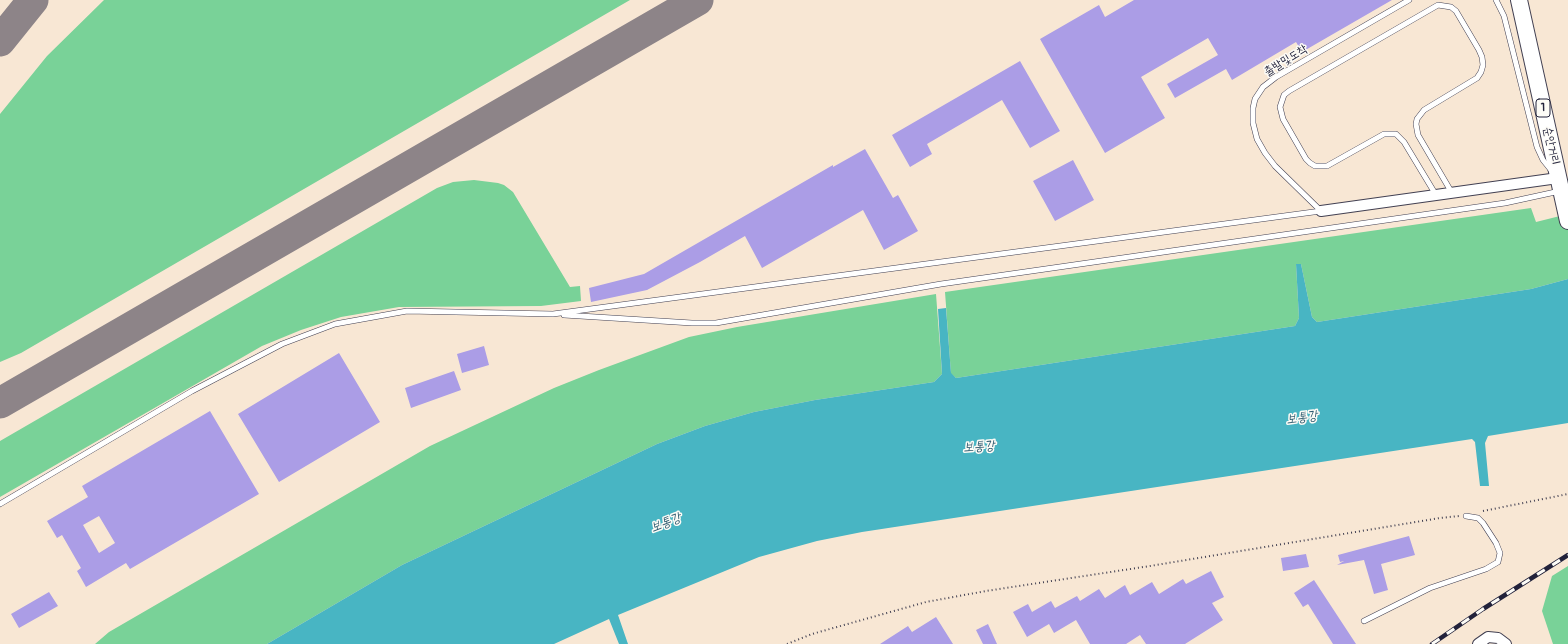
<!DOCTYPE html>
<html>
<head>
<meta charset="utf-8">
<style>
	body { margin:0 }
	canvas { display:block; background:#f8e7d4 }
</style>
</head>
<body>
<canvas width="1568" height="644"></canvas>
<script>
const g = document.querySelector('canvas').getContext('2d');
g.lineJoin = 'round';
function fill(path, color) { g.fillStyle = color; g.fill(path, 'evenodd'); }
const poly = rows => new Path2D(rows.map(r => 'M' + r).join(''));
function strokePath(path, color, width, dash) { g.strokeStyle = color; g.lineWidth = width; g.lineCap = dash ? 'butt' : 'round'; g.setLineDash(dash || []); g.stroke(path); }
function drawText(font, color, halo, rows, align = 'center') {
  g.font = font + ' Pangolin,"Poor Story",sans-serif'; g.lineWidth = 3; g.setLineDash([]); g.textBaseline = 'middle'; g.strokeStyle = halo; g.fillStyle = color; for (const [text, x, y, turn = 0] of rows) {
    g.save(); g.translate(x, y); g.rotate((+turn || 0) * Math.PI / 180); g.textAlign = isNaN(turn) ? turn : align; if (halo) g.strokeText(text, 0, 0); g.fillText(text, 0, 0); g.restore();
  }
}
const green = poly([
	[104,0,630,0,21,353,0,362,0,114,47,56],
	[474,180,498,183,504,185,513,192,570,287,580,286,581,301,541,306,399,307,341,317,301,330,262,346,0,497,0,441,437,188,453,182],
	[1531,208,1536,222,1568,214,1568,279,1531,289,1317,322,1312,317,1301,264,1296,264,1299,318,1295,326,956,378,951,374,945,292],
	[936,294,942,374,934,382,815,400,754,412,705,426,657,444,402,565,267,644,95,644,109,632,430,446,554,388,599,370,689,337,737,327],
	[1568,566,1568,644,1553,644,1542,611,1552,576]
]);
const water = poly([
	[1296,264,1301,264,1312,317,1317,322,1531,289,1568,279,1568,423,1488,436,1485,443,1489,486,1480,486,1475,442,1472,439,862,532,817,541,759,557,618,615,628,644,619,644,609,619,554,644,267,644,402,565,657,444,705,426,754,412,815,400,934,382,942,374,938,309,946,308,951,373,956,378,1295,326,1299,318]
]);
const taxiway = poly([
	[0,41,33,0],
	[0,403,698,0]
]);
const building = poly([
	[1134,0,1392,0,1302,52,1296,42,1232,80,1226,69,1175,98,1167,84,1218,55,1208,38,1141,77,1165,118,1105,153,1040,39,1099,5,1105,17],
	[1020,61,1060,131,1030,148,1002,100,927,144,932,154,910,167,892,135],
	[865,149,893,198,898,195,918,231,884,250,863,210,762,268,745,236,700,262,647,290,591,302,589,288,644,274,833,165,833,167],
	[1073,160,1094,200,1055,221,1033,181],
	[484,346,489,365,462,373,457,354],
	[339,353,380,422,279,482,238,414],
	[454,371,461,390,411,408,405,388],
	[210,411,259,494,130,569,126,563,86,587,77,571,81,568,62,535,57,538,47,521,88,497,82,486],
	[99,516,115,543,99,553,83,525],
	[1409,536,1415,555,1381,564,1388,590,1374,594,1364,560,1337,565,1344,561,1340,562,1338,555],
	[1306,554,1309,567,1283,571,1281,558],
	[1211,571,1224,597,1212,603,1223,620,1185,644,1146,644,1140,635,1126,644,1090,644,1076,620,1054,633,1049,624,1027,637,1013,612,1028,604,1032,612,1051,601,1055,608,1077,596,1080,601,1099,589,1105,598,1125,585,1130,595,1152,582,1159,594,1183,579,1186,584],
	[1314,580,1356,644,1333,644,1308,604,1303,607,1294,593],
	[49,592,58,606,19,628,11,614],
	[936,617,953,644,880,644,908,626,912,632],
	[988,624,997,644,983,644,976,630]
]);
const path = poly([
	[1483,511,1568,494],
	[787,644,812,634,926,602,986,591,1150,566,1440,518,1459,516]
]);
const service = poly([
	[1496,0,1504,16,1537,147,1543,160,1551,170],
	[1436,195,1404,142,1396,134,1384,134,1327,166,1315,166,1310,163,1306,159,1283,119,1280,107,1284,95,1289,91,1438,5,1451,7,1456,11,1479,50,1482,57,1483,65,1481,72,1477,78,1424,110,1417,119,1416,124,1418,135,1452,193],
	[1321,211,1275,166,1265,153,1257,139,1253,123,1253,108,1255,99,1263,87,1276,77,1409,0],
	[564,315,692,323,716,323,941,284,1505,203,1560,191],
	[0,504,192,391,282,344,335,324,407,311,553,314,1321,211],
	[1364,621,1430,588,1486,569,1498,562,1500,553,1496,543,1483,523,1478,518,1466,516]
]);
const minor = poly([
	[1321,211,1558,178],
	[1478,644,1488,637,1498,638,1506,644]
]);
const primary = poly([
	[1519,0,1568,221]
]);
const rail = poly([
	[1432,644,1483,609,1568,555]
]);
const shields = [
	[1543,108,14]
];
const shieldNames = [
	["1",1543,108]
];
const streetNames = [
	["출발및도착",1286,61,-32],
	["순안거리",1551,146,77]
];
const waterNames = [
	["보통강",1302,418,-7],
	["보통강",979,447,-4],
	["보통강",666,523,-21]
];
fill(green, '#79d298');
fill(water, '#48b5c3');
strokePath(taxiway, '#8d8488', 31);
fill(building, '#ab9de6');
strokePath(service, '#424052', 6);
strokePath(minor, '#424052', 12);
strokePath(primary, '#424052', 18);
strokePath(path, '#424052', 2, [1, 3]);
strokePath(service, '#fff', 5);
strokePath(minor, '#fff', 10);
strokePath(primary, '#fff', 16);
strokePath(rail, '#22223b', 4.5);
strokePath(rail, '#fdfcf7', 3, [9]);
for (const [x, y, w] of shields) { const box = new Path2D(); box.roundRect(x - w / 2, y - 9, w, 18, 3); g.fillStyle = '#fdfcf7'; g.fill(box); strokePath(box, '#22223b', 1); }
drawText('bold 11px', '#22223b', null, shieldNames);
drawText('12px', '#22223b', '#fdfcf7', streetNames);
drawText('italic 13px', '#315d71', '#fdfcf7', waterNames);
</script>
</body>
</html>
